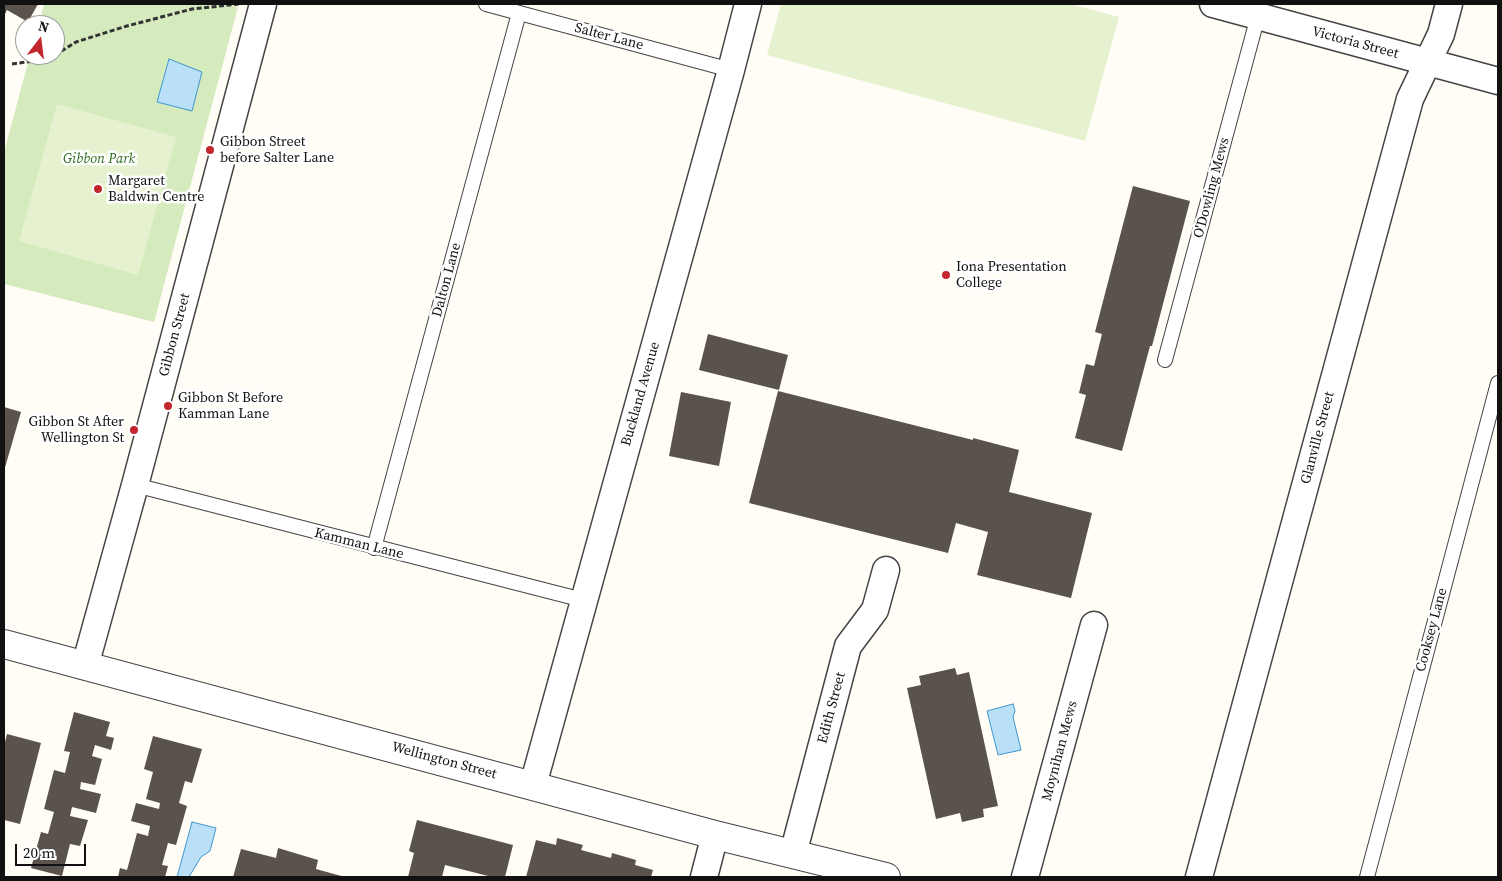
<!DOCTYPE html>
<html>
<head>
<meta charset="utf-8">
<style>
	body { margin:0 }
	#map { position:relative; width:1502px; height:881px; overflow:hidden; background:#fffdf5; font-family:"Source Serif 4",serif }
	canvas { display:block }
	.frame { position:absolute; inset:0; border:5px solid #111; pointer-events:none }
	.north { position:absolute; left:15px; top:15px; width:50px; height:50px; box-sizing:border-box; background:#fff; border:1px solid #a0a0a0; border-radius:50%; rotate:15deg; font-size:14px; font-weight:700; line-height:20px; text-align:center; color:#111 }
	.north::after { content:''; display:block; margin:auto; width:18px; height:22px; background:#c4262e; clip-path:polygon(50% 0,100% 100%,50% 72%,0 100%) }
	.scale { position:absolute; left:15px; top:844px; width:71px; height:22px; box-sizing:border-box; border:2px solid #111; border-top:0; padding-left:6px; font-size:15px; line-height:18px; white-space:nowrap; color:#111; -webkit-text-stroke:4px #fff; paint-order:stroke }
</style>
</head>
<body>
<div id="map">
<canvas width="1502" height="881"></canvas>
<div class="frame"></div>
<div class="north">N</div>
<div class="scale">20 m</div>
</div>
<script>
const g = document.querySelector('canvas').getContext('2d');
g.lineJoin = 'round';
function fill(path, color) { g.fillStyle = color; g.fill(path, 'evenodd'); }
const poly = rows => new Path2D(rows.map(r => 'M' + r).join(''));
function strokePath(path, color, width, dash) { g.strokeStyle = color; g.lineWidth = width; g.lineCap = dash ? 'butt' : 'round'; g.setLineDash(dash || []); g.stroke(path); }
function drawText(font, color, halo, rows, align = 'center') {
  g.font = font + ' "Source Serif 4",serif'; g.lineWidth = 5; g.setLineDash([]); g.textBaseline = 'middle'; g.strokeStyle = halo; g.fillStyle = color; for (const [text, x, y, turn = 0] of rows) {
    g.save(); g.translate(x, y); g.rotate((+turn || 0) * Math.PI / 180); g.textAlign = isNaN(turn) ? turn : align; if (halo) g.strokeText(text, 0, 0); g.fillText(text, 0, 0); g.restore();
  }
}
const green = poly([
	[44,4,226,4,238,7,154,322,4,284,4,152,30,55,55,55,55,25,39,25]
]);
const pitch = poly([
	[781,4,1071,4,1119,17,1085,141,767,55],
	[57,104,176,137,138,275,19,241]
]);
const water = poly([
	[169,59,202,72,192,111,157,102,169,59],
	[1013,704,1015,711,1013,717,1021,750,998,755,987,711,1013,704],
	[192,822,216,828,210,851,201,857,189,877,177,877,192,822]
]);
const building = poly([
	[4,4,38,4,28,22,7,10,5,14,4,13],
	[1133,186,1190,201,1152,346,1150,346,1122,451,1075,438,1086,395,1079,393,1086,364,1094,366,1102,334,1095,332],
	[708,334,788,355,779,390,699,370],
	[778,391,973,440,973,438,1019,450,1009,492,1092,513,1071,598,977,575,988,532,956,523,948,553,749,503],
	[681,392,731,402,719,466,669,456],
	[4,407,21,412,4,471],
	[955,668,957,675,969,672,998,806,983,809,984,817,962,822,960,813,936,819,907,688,921,685,919,676],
	[74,712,110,722,106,736,114,738,111,750,95,745,92,756,102,759,95,785,81,782,80,789,101,794,96,813,72,807,70,816,88,820,80,846,70,844,62,876,31,868,41,832,48,834,54,812,44,809,54,770,65,773,70,752,64,751],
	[7,734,41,743,20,824,4,820,4,746],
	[153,736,202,749,192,783,185,781,179,803,187,806,176,845,168,843,162,865,168,866,165,877,118,877,120,868,127,870,137,833,148,836,150,826,131,821,136,803,159,809,160,803,146,799,153,772,144,769],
	[417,820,513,845,505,877,492,877,445,865,442,877,408,877,414,853,409,851],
	[557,838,583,845,581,850,611,858,612,853,636,860,635,865,653,870,651,877,526,877,536,840,556,845],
	[278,848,318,860,316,869,345,877,233,877,241,849,276,858]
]);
const path = poly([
	[55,55,76,42,127,26,192,9,239,4],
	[12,64,48,59,55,55]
]);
const service = poly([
	[486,4,731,70],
	[1165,360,1258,16],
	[135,485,583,600],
	[374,548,519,13],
	[1367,877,1498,383]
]);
const minor = poly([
	[1213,4,1498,81],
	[85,666,135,485,263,4],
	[533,785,731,70,748,4],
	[793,854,848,646,875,610,886,570],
	[704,877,715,835],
	[1025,877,1094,625],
	[1199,877,1410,99,1441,34,1449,4]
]);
const tertiary = poly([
	[4,644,715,835,886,877]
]);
const markers = [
	[210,150,5,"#c4262e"],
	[98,189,5,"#c4262e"],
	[946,275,5,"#c4262e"],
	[168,406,5,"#c4262e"],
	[134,430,5,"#c4262e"]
];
const streetNames = [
	["Salter Lane",609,37,15],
	["Victoria Street",1355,43,15],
	["O'Dowling Mews",1212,188,-75],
	["Dalton Lane",447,280,-75],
	["Gibbon Street",175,335,-75],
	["Buckland Avenue",641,394,-74],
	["Glanville Street",1318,438,-75],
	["Kamman Lane",359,544,14],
	["Cooksey Lane",1432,630,-75],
	["Edith Street",832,708,-75],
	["Moynihan Mews",1060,751,-75],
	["Wellington Street",444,761,15]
];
const poiNames = [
	["Gibbon Street",220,142],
	["before Salter Lane",220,158],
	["Margaret",108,181],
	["Baldwin Centre",108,197],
	["Iona Presentation",956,267],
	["College",956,283],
	["Gibbon St Before",178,398],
	["Kamman Lane",178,414],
	["Gibbon St After",124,422,"right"],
	["Wellington St",124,438,"right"]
];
const parkNames = [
	["Gibbon Park",99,159]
];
fill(green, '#d5ebbd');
fill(pitch, '#e6f2cf');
fill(water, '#b9e0f7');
strokePath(water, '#3f96cf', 1);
fill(building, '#5a524d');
strokePath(service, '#444', 16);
strokePath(minor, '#444', 29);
strokePath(tertiary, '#444', 30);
strokePath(path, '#333', 3, [5, 2.5]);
strokePath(service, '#fff', 14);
strokePath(minor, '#fff', 26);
strokePath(tertiary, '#fff', 28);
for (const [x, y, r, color] of markers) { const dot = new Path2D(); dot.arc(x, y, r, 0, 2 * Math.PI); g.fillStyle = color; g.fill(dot); strokePath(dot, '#fff', 2); }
drawText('14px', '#111', '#fff', streetNames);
drawText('14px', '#111', '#fff', poiNames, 'left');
drawText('italic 14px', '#2f6b1f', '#fff', parkNames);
</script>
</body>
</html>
